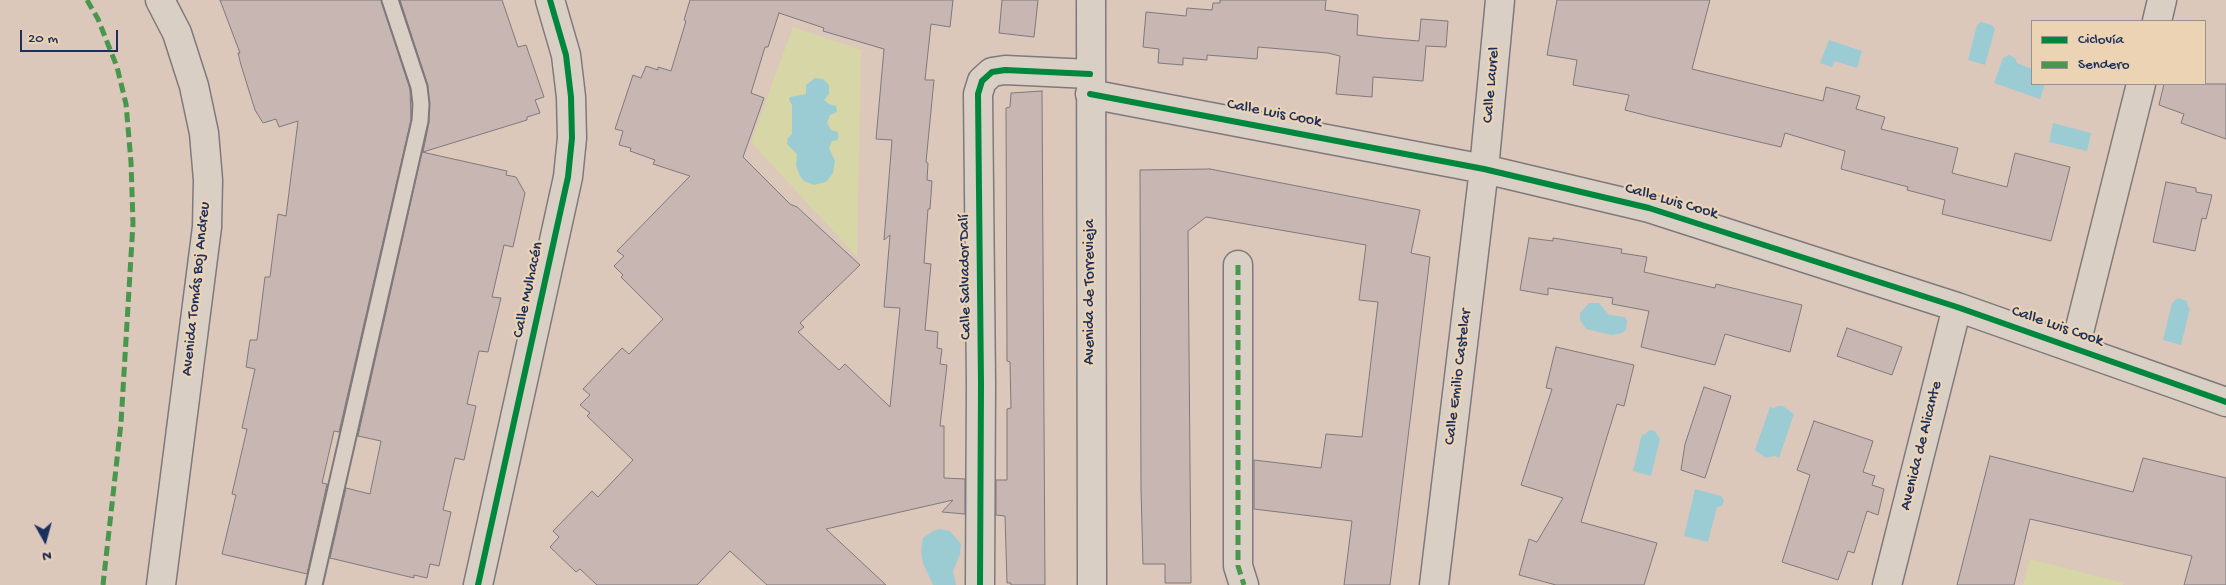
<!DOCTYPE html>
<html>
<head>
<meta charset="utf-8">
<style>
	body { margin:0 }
	#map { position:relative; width:2226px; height:585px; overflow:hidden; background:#dbc8bb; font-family:"Gochi Hand",sans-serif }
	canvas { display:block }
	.legend { position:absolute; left:2031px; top:20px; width:175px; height:65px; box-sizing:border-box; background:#ebd3b3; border:1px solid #989191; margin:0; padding:6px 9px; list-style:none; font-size:15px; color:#1b2f5e }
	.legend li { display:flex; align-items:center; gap:10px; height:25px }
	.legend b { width:25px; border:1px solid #989191 }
	.north { position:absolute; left:20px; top:515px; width:50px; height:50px; -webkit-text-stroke:4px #ebd3b3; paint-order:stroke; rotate:173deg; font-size:14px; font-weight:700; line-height:20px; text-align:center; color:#1b2f5e }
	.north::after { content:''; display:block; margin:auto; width:18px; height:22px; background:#1b2f5e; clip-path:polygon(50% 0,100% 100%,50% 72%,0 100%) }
	.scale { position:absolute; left:20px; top:30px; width:98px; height:22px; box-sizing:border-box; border:2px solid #1b2f5e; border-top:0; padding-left:6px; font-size:15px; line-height:18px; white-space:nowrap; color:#1b2f5e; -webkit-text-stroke:4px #ebd3b3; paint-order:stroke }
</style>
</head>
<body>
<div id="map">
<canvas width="2226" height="585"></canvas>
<ul class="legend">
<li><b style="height:6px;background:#00873e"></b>Ciclovía</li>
<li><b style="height:6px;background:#49964d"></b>Sendero</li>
</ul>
<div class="north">N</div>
<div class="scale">20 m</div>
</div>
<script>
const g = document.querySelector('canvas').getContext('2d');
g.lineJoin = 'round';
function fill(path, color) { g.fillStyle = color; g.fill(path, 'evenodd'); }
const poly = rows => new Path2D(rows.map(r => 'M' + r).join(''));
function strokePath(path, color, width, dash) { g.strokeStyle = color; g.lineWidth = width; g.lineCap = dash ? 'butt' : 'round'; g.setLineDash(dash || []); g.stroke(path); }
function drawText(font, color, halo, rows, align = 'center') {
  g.font = font + ' "Gochi Hand",sans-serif'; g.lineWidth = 4.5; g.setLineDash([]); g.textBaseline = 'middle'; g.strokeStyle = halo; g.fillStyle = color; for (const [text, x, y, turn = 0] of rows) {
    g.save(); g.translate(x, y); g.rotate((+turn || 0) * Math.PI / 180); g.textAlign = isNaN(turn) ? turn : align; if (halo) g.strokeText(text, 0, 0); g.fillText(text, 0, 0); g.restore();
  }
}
const green = poly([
	[793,27,861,50,857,257,751,142],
	[2030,559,2123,583,2123,585,2023,585]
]);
const water = poly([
	[1981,22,1992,25,1995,29,1985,65,1968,60,1977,25],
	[1829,40,1862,51,1857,68,1835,61,1832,67,1820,63],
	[2009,55,2015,58,2017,63,2032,69,2032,84,2045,84,2040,99,1994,83,2003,58],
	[815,78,823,79,829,85,829,94,824,100,829,104,836,106,837,112,830,115,827,123,831,130,838,132,838,140,832,141,829,148,835,161,833,173,826,182,814,185,804,181,800,176,796,166,797,154,787,144,788,138,792,134,792,105,789,100,790,97,806,94,806,85],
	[2053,123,2091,133,2087,151,2049,142],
	[2178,298,2187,301,2188,307,2190,308,2181,345,2163,340,2172,303],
	[1589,303,1599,303,1609,315,1625,317,1627,321,1626,330,1622,333,1612,335,1586,329,1580,320,1580,313],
	[1778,406,1783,406,1794,414,1779,458,1775,456,1766,458,1755,450,1770,407,1774,408],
	[1652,430,1655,431,1660,439,1651,476,1633,471,1642,434,1645,435,1648,431],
	[1695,489,1721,496,1724,501,1722,506,1717,507,1708,542,1684,536],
	[940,529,950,531,961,544,960,554,953,571,956,585,933,585,923,563,921,550,923,538,933,531]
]);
const building = poly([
	[220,0,381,0,410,89,411,120,339,432,334,431,322,483,327,484,307,574,222,554,236,495,232,494,247,429,242,428,255,369,246,367,250,340,257,340,265,277,270,277,278,214,286,216,298,121,279,127,276,119,263,123,255,110,241,65,238,53,240,53,220,0],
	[400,0,502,0,518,47,526,45,544,97,535,100,540,113,527,117,527,120,423,152,429,122,428,86,400,0],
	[690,0,953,0,950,27,931,24,925,80,934,80,926,162,928,163,927,180,932,181,930,209,928,209,924,263,931,264,925,330,938,332,937,348,942,349,940,364,947,365,940,426,944,426,944,478,965,479,965,514,942,512,953,500,826,529,886,585,767,585,730,551,697,585,597,585,580,569,576,572,550,547,559,537,553,531,592,491,598,497,633,460,587,416,590,413,580,405,590,395,583,389,622,348,629,354,663,319,621,277,623,275,614,266,624,256,617,251,690,176,653,164,655,160,630,151,631,148,619,145,623,131,615,129,633,75,641,78,646,66,658,70,658,67,671,71,686,21,684,20,690,0],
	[779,13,824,28,823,31,884,49,876,139,892,140,884,240,890,235,884,307,900,308,890,407,845,364,839,370,798,332,804,327,800,323,860,265,797,207,790,204,743,157,764,98,751,93,765,47,768,47,779,13],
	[1002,0,1038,0,1034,37,999,33,1002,0],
	[1220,0,1326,0,1325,10,1358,15,1357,35,1383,38,1419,41,1421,19,1448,21,1446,47,1426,46,1423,81,1373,77,1372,97,1336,94,1340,56,1328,53,1258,47,1257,59,1207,55,1207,60,1183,58,1183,65,1158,63,1159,49,1143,47,1146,12,1186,16,1187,8,1212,10,1213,3,1220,3,1220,0],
	[1557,0,1710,0,1692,69,1823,101,1826,87,1860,96,1856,109,1885,117,1881,129,1958,148,1952,173,2007,187,2015,153,2070,167,2051,241,1942,214,1945,200,1907,190,1908,187,1841,169,1845,151,1785,133,1781,147,1652,117,1625,110,1629,95,1573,85,1577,60,1547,55,1557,0],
	[2164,84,2226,84,2226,139,2181,123,2184,114,2159,105,2164,84],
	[1042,91,1045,585,1011,585,1011,583,1007,583,1005,516,996,515,996,480,1007,480,1007,409,1011,408,1010,362,1007,361,1006,108,1010,107,1011,93,1042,91],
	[422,152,507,171,506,175,516,177,525,193,513,247,504,245,492,297,501,298,488,352,479,351,467,404,476,406,464,460,455,458,443,510,451,512,439,566,430,564,427,578,414,575,414,578,330,558,346,488,370,494,381,441,358,436,422,152],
	[1210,169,1420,210,1411,253,1430,257,1390,585,1344,585,1352,521,1254,509,1254,460,1321,468,1326,434,1362,437,1378,302,1359,300,1366,245,1206,217,1188,231,1191,583,1165,583,1165,564,1143,564,1141,489,1140,170,1210,169],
	[2166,182,2196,188,2196,192,2212,195,2206,219,2202,218,2195,251,2153,242,2166,182],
	[1529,238,1553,241,1553,238,1622,249,1621,253,1647,257,1644,272,1715,288,1716,284,1802,305,1790,352,1725,334,1715,365,1641,347,1649,311,1612,304,1613,298,1548,288,1548,295,1520,290,1529,238],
	[1847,328,1902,347,1892,375,1837,356,1847,328],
	[1556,347,1634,365,1624,406,1617,404,1581,522,1657,543,1644,585,1556,585,1519,575,1529,539,1537,542,1563,498,1521,485,1552,389,1546,388,1556,347],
	[1704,387,1731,396,1705,478,1681,470,1685,444,1704,387],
	[1814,421,1873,441,1863,472,1875,476,1872,485,1884,489,1878,515,1867,511,1854,553,1848,551,1838,580,1782,562,1810,475,1797,470,1814,421],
	[1990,456,2133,492,2143,458,2226,478,2226,585,2184,585,2192,556,2030,519,2014,585,1957,585,1990,456]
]);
const service = poly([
	[314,585,420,121,421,104,419,87,390,0]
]);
const minor = poly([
	[160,0,177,33,194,86,204,133,208,180,207,227,161,585],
	[1091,0,1092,585],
	[2157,21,2162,0],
	[1090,94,1484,169,1649,208,1957,307,2226,402],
	[1238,265,1238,566,1244,585],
	[2075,348,2141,84],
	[478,585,568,177,572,138,571,97,566,55,550,0],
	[980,585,981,384,978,94,982,81,992,72,1005,70,1090,74],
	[1434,585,1484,169,1500,0],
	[1887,585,1957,307]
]);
const quiet = poly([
	[87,0,98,19,117,67,126,104,131,162,133,223,121,423,103,585],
	[1238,265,1238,566,1244,585]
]);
const cycleway = poly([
	[1090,94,1484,169,1649,208,1957,307,2226,402],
	[478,585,568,177,572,138,571,97,566,55,550,0],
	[980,585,981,384,978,94,982,81,992,72,1005,70,1090,74]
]);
const streetNames = [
	["Calle Laurel",1492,85,-85],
	["Calle Luis Cook",1274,114,11],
	["Calle Luis Cook",1671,202,16],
	["Calle Salvador Dalí",966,277,-91],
	["Avenida Tomás Boj Andreu",197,289,-84],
	["Calle Mulhacén",529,290,-78],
	["Avenida de Torrevieja",1091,292,-90],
	["Calle Luis Cook",2057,327,19],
	["Calle Emilio Castelar",1459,377,-83],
	["Avenida de Alicante",1922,446,-76]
];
fill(green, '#d7d6a6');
fill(water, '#9bccd4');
fill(building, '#c8b6b3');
strokePath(building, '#7e797c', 1);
strokePath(service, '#7e797c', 19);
strokePath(minor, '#7e797c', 31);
strokePath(service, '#d9cfc4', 15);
strokePath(minor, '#d9cfc4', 28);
strokePath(quiet, '#49964d', 5, [10, 5]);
strokePath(cycleway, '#00873e', 6);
drawText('16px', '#1b2f5e', '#ebd3b3', streetNames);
</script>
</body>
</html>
